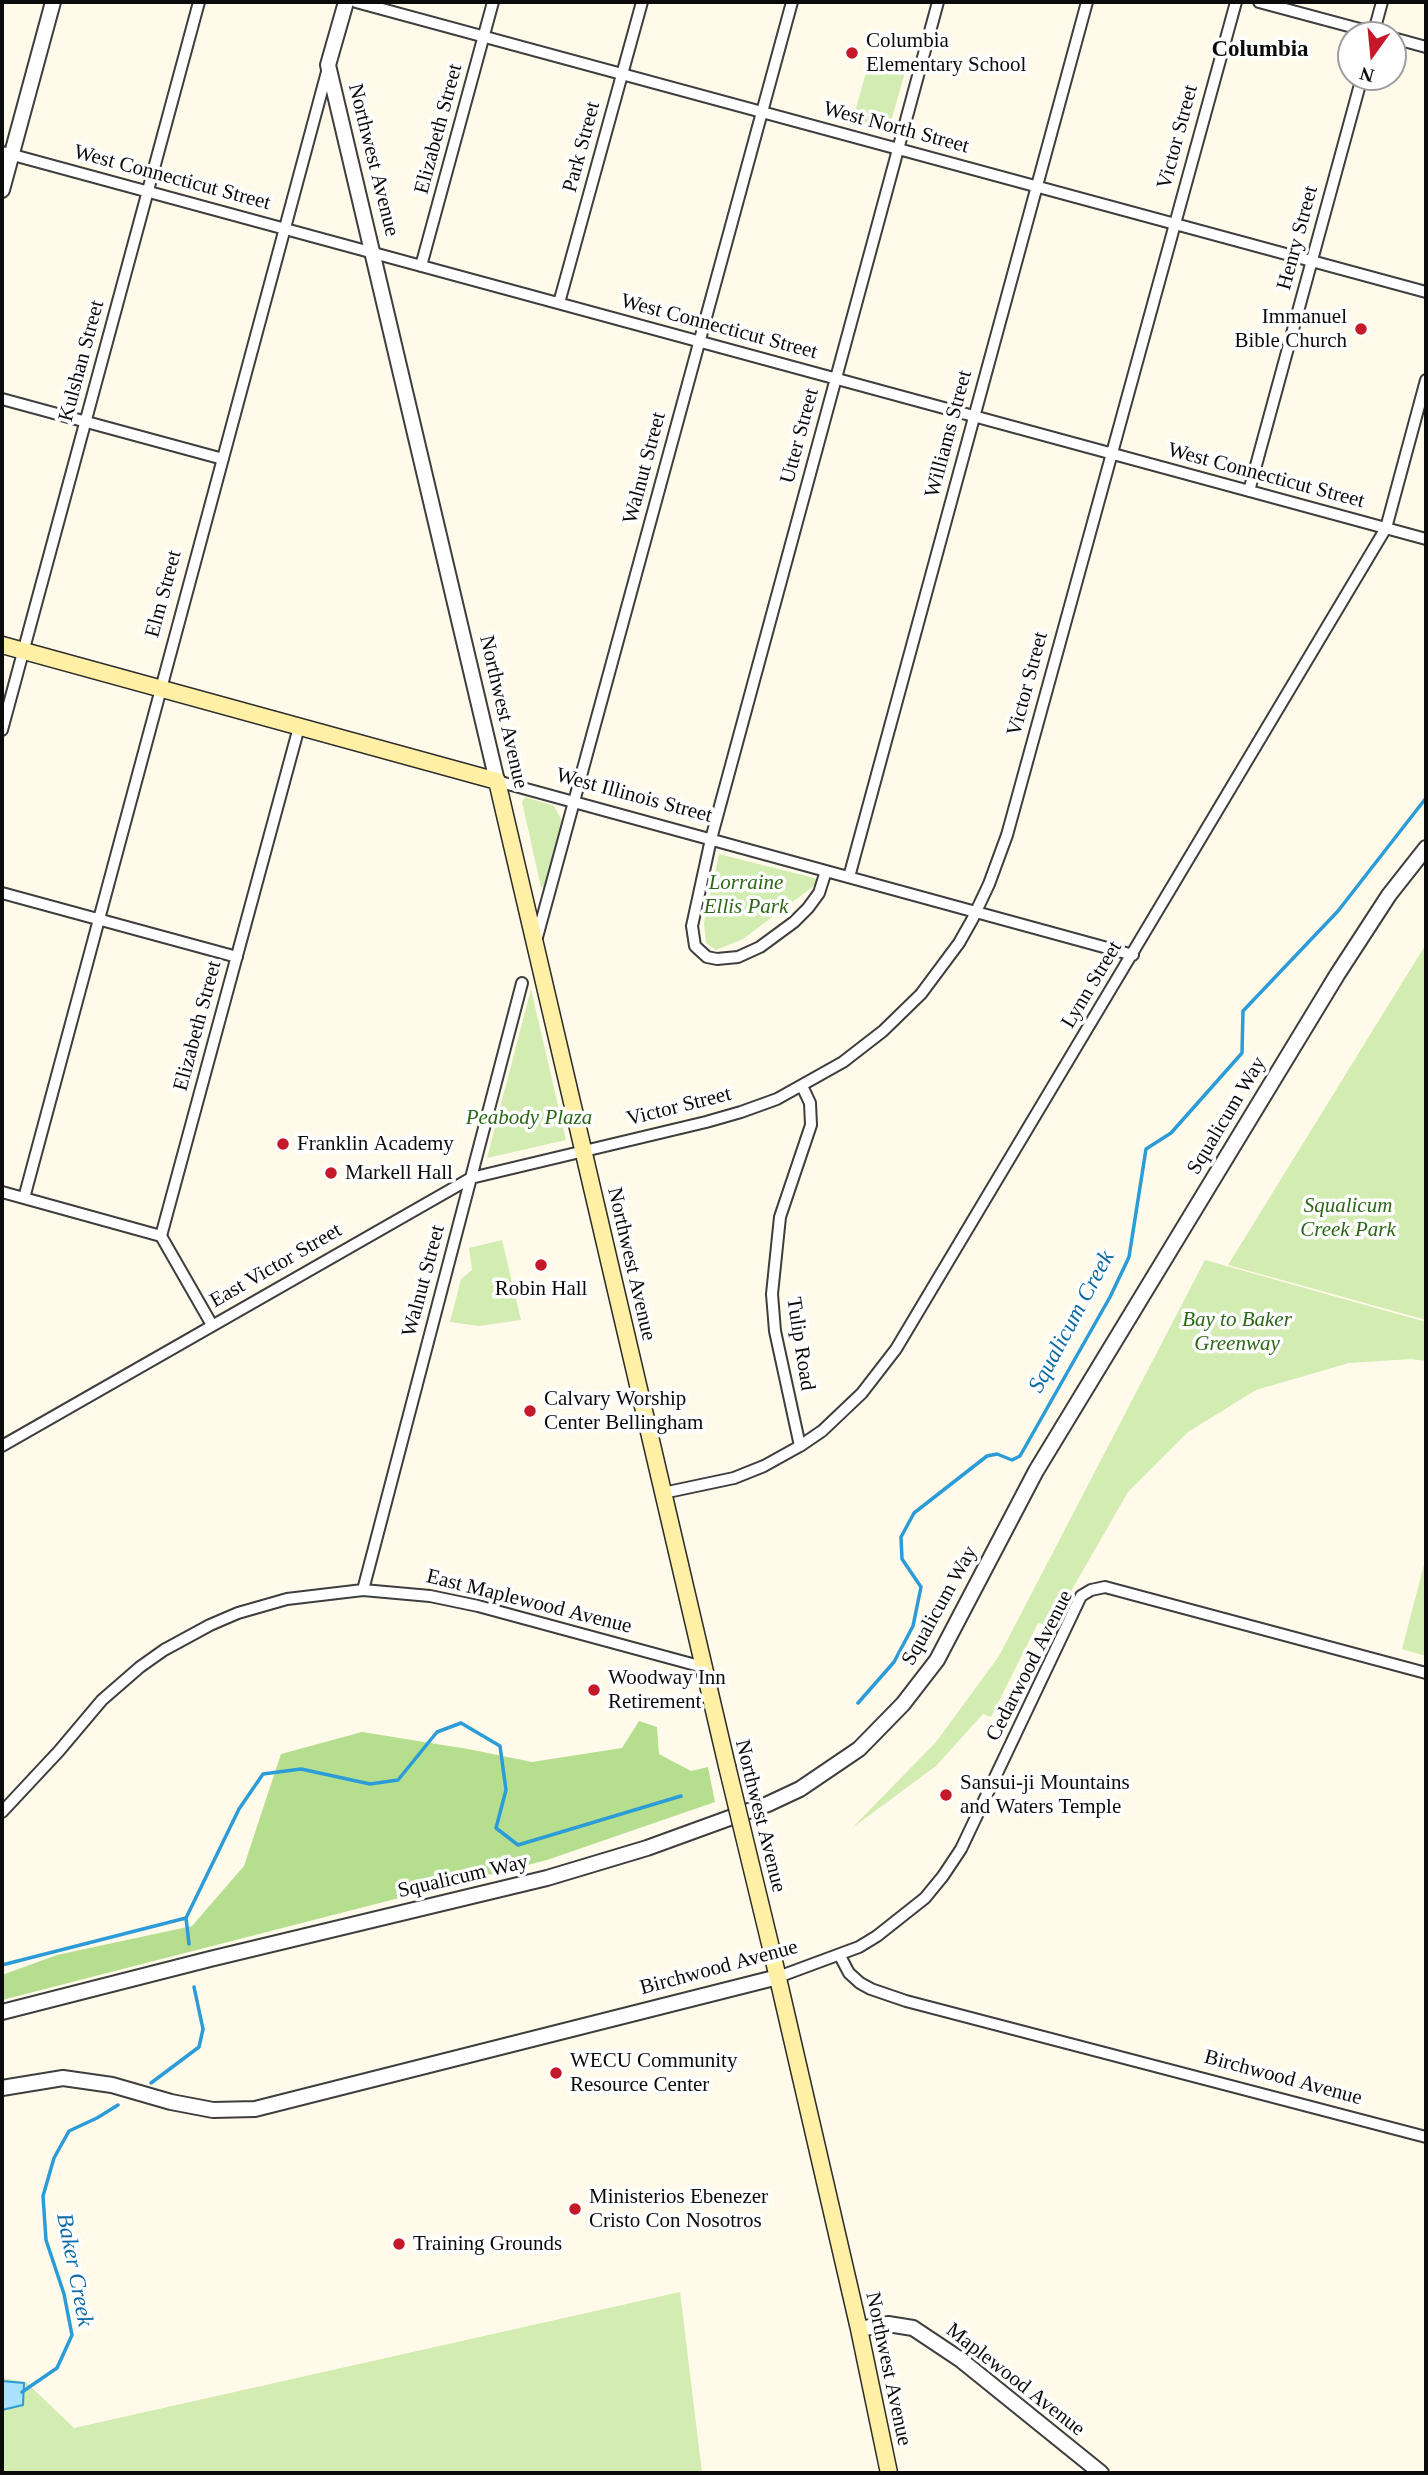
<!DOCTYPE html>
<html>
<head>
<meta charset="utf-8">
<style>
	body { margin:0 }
	#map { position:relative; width:1428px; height:2475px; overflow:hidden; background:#fffaea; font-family:"Times New Roman",serif }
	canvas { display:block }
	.frame { position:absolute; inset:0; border:4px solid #0b0b0b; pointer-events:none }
	.north { position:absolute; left:1337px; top:21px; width:70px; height:70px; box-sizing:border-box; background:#fff; border:2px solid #9d9d9d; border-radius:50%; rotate:195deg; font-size:19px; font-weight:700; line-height:28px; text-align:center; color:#0b0b0b }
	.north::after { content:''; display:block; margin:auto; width:24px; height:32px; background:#c5192a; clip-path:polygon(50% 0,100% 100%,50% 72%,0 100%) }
</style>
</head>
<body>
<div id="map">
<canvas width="1428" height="2475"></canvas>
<div class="frame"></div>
<div class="north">N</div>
</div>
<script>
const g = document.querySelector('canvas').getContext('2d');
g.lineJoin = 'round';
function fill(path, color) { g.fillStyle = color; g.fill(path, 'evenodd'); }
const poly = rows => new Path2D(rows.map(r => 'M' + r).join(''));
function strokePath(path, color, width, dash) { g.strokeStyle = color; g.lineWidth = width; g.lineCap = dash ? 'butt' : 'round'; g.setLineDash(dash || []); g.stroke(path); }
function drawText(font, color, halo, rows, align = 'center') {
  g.font = font + ' "Times New Roman",serif'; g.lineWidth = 7; g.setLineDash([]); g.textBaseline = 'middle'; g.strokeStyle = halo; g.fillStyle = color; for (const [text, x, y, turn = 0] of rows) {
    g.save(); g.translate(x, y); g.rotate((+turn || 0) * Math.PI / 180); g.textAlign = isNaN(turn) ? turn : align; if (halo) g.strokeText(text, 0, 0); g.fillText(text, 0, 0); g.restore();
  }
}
const green = poly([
	[869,62,905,72,888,132,852,122],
	[525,797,554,806,561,819,562,823,544,887,541,887,522,802],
	[719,854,822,880,743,939,716,950,706,943,704,923],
	[1426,944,1426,1320,1228,1265],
	[531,989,566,1140,487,1158],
	[502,1240,521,1320,479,1326,450,1322,461,1279,472,1270,469,1248],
	[1205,1260,1426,1322,1426,1361,1411,1359,1349,1363,1256,1390,1188,1432,1128,1492,1051,1626,1038,1623,991,1717,983,1714,936,1766,852,1828,936,1742,999,1656],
	[1426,1557,1426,1656,1402,1649],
	[680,2292,702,2473,2,2473,2,2378,26,2382,74,2428]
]);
const forest = poly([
	[639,1721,657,1727,659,1754,691,1771,708,1767,715,1802,547,1860,2,2000,2,1975,57,1955,192,1926,244,1866,281,1754,362,1732,468,1749,532,1762,622,1748]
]);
const water = poly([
	[2,2381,24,2383,23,2405,2,2410,2,2381]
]);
const stream = poly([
	[858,1703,894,1662,913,1626,921,1587,902,1559,901,1537,914,1513,987,1456,997,1454,1012,1460,1020,1456,1110,1297,1129,1257,1146,1149,1171,1133,1242,1053,1243,1011,1338,911,1426,798],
	[186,1918,189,1944],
	[2,1965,186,1918,239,1809,263,1774,301,1769,370,1784,398,1780,437,1732,461,1723,500,1746,506,1790,496,1828,518,1845,681,1796],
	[151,2083,199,2047,203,2029,194,1987],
	[22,2392,57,2368,72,2335,64,2294,46,2240,43,2196,54,2158,69,2131,97,2118,118,2105]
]);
const minor = poly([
	[356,2,1426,292],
	[1259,2,1382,35],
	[1373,35,1382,2],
	[1393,38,1426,47],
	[2,152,1426,539],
	[421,266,493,2],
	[559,303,642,2],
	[2,399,223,459],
	[1249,491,1362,77],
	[2,730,199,2],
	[497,781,1133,955],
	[826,871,819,893,808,908,794,922,760,947,738,957,717,959,707,957,695,946,692,926,711,839,938,2],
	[849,877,1087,2],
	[2,893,237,957],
	[536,941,792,2],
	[2,1192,161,1236],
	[24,1198,328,68],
	[212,1325,161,1236,299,727],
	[2,1446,471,1178,706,1122,741,1112,777,1099,843,1062,883,1031,921,994,959,943,972,920,989,884,1007,835,1236,2],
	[800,1446,775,1331,772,1294,780,1217,811,1125,810,1103,802,1086],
	[663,1493,734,1478,764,1466,800,1446,822,1431,862,1393,896,1349,1386,528,1426,380],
	[363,1590,522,983],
	[2,1812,59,1751,102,1700,140,1667,164,1650,210,1625,238,1613,287,1599,363,1590,430,1596,478,1606,703,1667],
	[840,1956,849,1973,860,1983,871,1989,906,2001,1426,2137],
	[778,1977,859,1947,877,1936,925,1898,943,1876,961,1849,1081,1596,1091,1590,1105,1587,1426,1673]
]);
const tertiary = poly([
	[346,2,328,65,497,781],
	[2,190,53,2],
	[2,2012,210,1959,547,1878,647,1848,768,1804,800,1789,859,1749,903,1704,937,1660,1036,1471,1337,975,1389,895,1426,848],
	[2,2088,63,2078,112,2085,171,2102,213,2110,255,2109,778,1977],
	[859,2329,888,2324,913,2328,961,2360,1101,2473]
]);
const secondary = poly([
	[2,645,497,781,727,1766],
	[771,1948,859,2329,889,2473]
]);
const secondaryBridge = poly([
	[727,1766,771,1948]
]);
const markers = [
	[852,53,7,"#c5192a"],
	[1361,329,7,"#c5192a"],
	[283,1144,7,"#c5192a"],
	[331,1173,7,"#c5192a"],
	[541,1265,7,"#c5192a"],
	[530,1411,7,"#c5192a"],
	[594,1690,7,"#c5192a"],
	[946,1795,7,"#c5192a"],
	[556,2073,7,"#c5192a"],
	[575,2209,7,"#c5192a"],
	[399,2244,7,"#c5192a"]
];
const poiNames = [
	["Columbia",866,41],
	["Elementary School",866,65],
	["Immanuel",1347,317,"right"],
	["Bible Church",1347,341,"right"],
	["Franklin Academy",297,1144],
	["Markell Hall",345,1173],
	["Robin Hall",541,1289,"center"],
	["Calvary Worship",544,1399],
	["Center Bellingham",544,1423],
	["Woodway Inn",608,1678],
	["Retirement",608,1702],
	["Sansui-ji Mountains",960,1783],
	["and Waters Temple",960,1807],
	["WECU Community",570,2061],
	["Resource Center",570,2085],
	["Ministerios Ebenezer",589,2197],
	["Cristo Con Nosotros",589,2221],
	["Training Grounds",413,2244]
];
const streetNames = [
	["West North Street",896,128,15],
	["Elizabeth Street",439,129,-75],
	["Victor Street",1178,137,-75],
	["Park Street",582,147,-75],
	["Northwest Avenue",373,160,76],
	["West Connecticut Street",172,178,15],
	["Henry Street",1298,238,-75],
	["West Connecticut Street",719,327,15],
	["Kulshan Street",82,361,-75],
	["Williams Street",949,434,-75],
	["Utter Street",800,436,-75],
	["Walnut Street",645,468,-75],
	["West Connecticut Street",1266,476,15],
	["Elm Street",164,594,-75],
	["Victor Street",1028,684,-75],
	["Northwest Avenue",503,712,77],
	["West Illinois Street",634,796,15],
	["Lynn Street",1092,985,-59],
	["Elizabeth Street",198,1026,-75],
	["Victor Street",679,1107,-14],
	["Squalicum Way",1227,1116,-59],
	["Northwest Avenue",631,1264,77],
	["East Victor Street",276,1266,-30],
	["Walnut Street",424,1281,-75],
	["Tulip Road",800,1344,81],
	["East Maplewood Avenue",529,1602,14],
	["Squalicum Way",940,1606,-61],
	["Cedarwood Avenue",1030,1666,-63],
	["Northwest Avenue",760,1816,76],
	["Squalicum Way",463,1877,-13],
	["Birchwood Avenue",719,1968,-15],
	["Birchwood Avenue",1283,2078,15],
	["Northwest Avenue",888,2369,78],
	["Maplewood Avenue",1015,2380,38]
];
const parkNames = [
	["Lorraine",746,883],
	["Ellis Park",746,907],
	["Peabody Plaza",529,1118],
	["Squalicum",1348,1206],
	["Creek Park",1348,1230],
	["Bay to Baker",1237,1320],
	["Greenway",1237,1344]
];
const neighbourhoodNames = [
	["Columbia",1260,50]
];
const waterNames = [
	["Squalicum Creek",1072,1322,-62],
	["Baker Creek",74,2270,79]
];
fill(green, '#d3ecb1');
fill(forest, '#b6de8f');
fill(water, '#aae1fb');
strokePath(water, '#2b9cd8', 2);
strokePath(stream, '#2b9cd8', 3.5);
strokePath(minor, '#3e3e3e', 14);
strokePath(tertiary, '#3e3e3e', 18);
strokePath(secondary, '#2d2d2d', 19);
strokePath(minor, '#fff', 10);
strokePath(tertiary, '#fff', 14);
strokePath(secondary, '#fff0a5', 16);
strokePath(secondaryBridge, '#2d2d2d', 19, []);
strokePath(secondaryBridge, '#fff0a5', 16);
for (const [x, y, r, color] of markers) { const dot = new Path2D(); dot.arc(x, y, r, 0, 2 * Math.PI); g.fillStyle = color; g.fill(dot); strokePath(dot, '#fff', 2.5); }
drawText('21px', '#0b0b0b', '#fff', poiNames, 'left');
drawText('21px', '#0b0b0b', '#fff', streetNames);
drawText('italic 21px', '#2c6717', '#fff', parkNames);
drawText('bold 23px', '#0b0b0b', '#fff', neighbourhoodNames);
drawText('italic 23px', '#0c6ba6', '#fff', waterNames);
</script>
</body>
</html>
